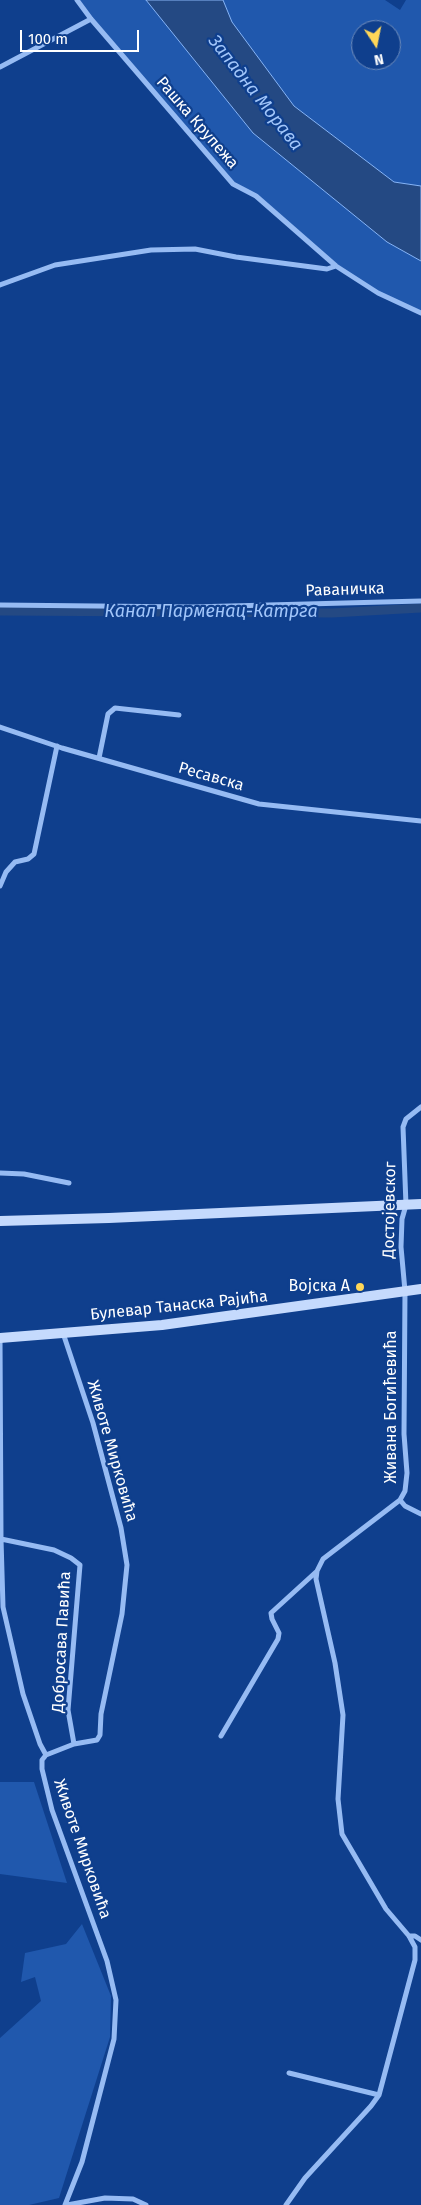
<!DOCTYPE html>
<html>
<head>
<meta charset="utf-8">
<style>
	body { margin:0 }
	#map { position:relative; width:421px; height:2205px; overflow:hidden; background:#0f3f8d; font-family:"Fira Sans",sans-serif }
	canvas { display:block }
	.north { position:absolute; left:351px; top:20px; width:50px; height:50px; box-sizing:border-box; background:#0f3f8d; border:1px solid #6f8cbb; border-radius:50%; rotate:169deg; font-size:14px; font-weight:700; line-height:20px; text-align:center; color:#fff }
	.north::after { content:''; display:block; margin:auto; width:18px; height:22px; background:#ffd758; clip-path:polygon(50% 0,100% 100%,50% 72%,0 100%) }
	.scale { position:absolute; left:20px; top:30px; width:119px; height:22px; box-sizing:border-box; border:2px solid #fff; border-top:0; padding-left:6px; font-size:15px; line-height:18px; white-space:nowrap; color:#fff; -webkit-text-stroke:4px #0f3f8d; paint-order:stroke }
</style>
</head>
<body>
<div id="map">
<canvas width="421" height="2205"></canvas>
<div class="north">N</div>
<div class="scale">100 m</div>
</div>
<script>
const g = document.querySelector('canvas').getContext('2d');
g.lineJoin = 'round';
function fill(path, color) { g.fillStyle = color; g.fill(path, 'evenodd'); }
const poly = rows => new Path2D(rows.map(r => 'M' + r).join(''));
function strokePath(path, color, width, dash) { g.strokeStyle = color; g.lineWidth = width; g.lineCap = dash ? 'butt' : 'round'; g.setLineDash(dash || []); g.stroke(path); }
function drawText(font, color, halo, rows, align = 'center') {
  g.font = font + ' "Fira Sans",sans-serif'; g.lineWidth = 4.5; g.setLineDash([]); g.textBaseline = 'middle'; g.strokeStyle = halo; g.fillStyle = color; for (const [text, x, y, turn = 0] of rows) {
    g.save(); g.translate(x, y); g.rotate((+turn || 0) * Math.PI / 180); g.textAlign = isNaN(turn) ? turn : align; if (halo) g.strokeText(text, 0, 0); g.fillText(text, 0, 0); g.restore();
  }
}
const green = poly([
	[77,0,146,0,253,133,387,242,421,261,421,313,378,293,336,266,256,196,233,184],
	[223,0,385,0,400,10,406,0,421,0,421,186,394,182,294,106,232,22],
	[361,30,391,30,391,60,361,60],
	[0,1782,34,1782,67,1883,0,1874],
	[82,1924,111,1996,110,2037,59,2198,29,2205,0,2205,0,2038,41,2001,35,1977,21,1982,25,1953,66,1944]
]);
const water = poly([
	[146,0,223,0,232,22,294,106,394,182,421,186,421,261,387,242,253,133,146,0]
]);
const canal = poly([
	[0,611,332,613,421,608]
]);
const street = poly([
	[77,0,91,19,233,184,256,196,336,266,378,293,421,313],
	[0,67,91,19],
	[0,285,55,265,151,250,195,249,236,257,327,269,336,266],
	[0,605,192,607,421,601],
	[0,727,62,748,259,804,421,821],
	[99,758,108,714,115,708,179,715],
	[0,886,6,872,15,862,28,859,34,854,57,746],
	[0,1173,24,1174,69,1183],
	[63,1333,93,1423,121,1528,127,1565,122,1614,101,1714,100,1735,97,1740,74,1744,46,1755,42,1760,42,1769,52,1810,107,1961,116,2000,114,2039,82,2162,65,2205],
	[0,1338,1,1539,3,1607,23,1694,40,1744,46,1755],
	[400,1500,405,1506,421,1514],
	[1,1539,54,1550,71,1558,80,1565,68,1710,74,1744],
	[221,1736,278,1639,279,1633,272,1619,271,1613,316,1572],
	[409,1936,415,1936,421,1940],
	[289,2073,379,2095],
	[67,2205,105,2198,133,2199,146,2205],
	[286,2205,305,2178,371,2106,379,2095,415,1960,415,1947,409,1936,386,1909,342,1834,338,1799,343,1715,335,1663,316,1579,317,1571,323,1559,400,1500,405,1491,407,1473,404,1434,405,1291,401,1247,402,1219,406,1205,403,1127,406,1119,421,1107]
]);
const secondary = poly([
	[0,1221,109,1218,421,1204],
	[0,1338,162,1325,421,1289]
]);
const markers = [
	[360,1287,5,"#ffd758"]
];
const streetNames = [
	["Рашка Крупежа",197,123,49],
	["Раваничка",345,590,-2],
	["Ресавска",211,777,16],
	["Достојевског",390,1210,-89],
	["Булевар Танаска Рајића",179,1306,-6],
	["Живана Богићевића",392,1407,-90],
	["Животе Мирковића",112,1451,74],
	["Добросава Павића",62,1642,-87],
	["Животе Мирковића",82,1849,71]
];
const poiNames = [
	["Војска А",350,1287]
];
const waterNames = [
	["Западна Морава",255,93,52],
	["Канал Парменац-Катрга",211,612]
];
fill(green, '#2058ad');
fill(water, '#244983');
strokePath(water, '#87b5f7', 1);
strokePath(canal, '#244983', 9);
strokePath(street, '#96bbf3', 5);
strokePath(secondary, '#c5dafd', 10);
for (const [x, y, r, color] of markers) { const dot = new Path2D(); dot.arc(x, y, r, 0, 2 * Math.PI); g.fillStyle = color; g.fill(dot); strokePath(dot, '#0f3f8d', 2); }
drawText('16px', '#fff', '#0f3f8d', streetNames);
drawText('16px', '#fff', '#0f3f8d', poiNames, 'right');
drawText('italic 18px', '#a2c6fa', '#0f3f8d', waterNames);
</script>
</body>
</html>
